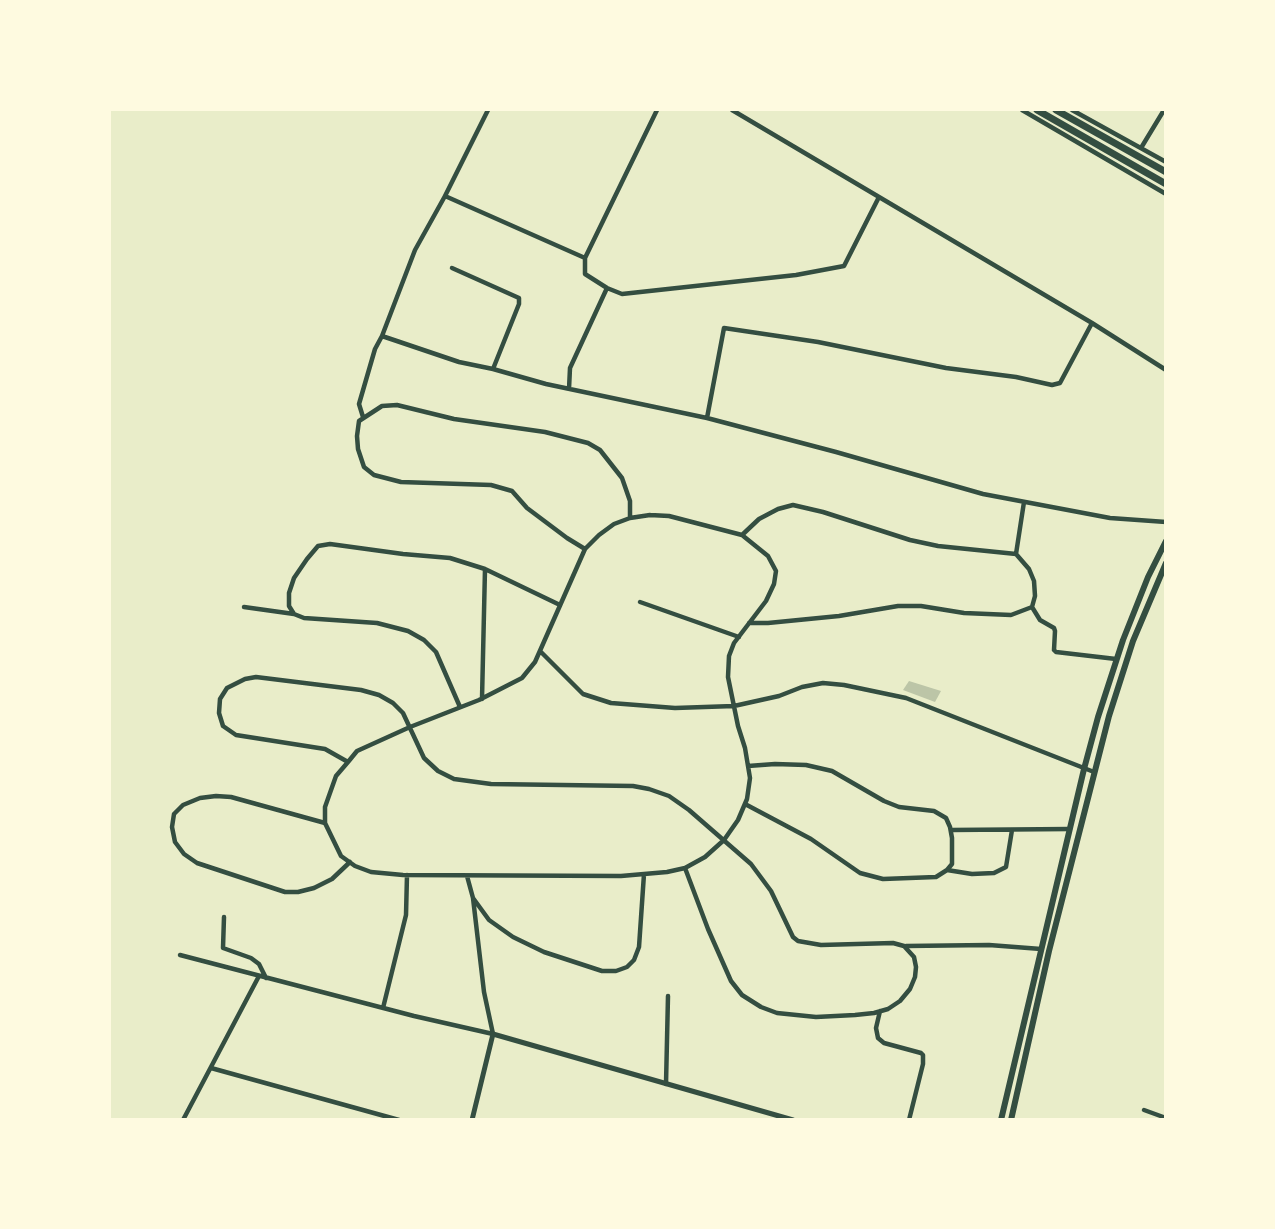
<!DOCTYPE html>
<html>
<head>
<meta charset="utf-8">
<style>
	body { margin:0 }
	#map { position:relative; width:1275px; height:1229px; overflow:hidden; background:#e9edc9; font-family:"Titillium Web",sans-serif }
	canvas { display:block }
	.frame { position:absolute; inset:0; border:111px solid #fefae0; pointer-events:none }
</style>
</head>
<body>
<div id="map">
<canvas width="1275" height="1229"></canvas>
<div class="frame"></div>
</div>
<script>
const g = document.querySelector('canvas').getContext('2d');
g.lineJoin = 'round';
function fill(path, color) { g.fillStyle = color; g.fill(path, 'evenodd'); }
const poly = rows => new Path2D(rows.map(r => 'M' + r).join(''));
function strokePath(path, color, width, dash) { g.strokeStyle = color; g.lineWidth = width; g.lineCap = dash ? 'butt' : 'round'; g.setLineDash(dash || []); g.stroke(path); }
const building = poly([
	[909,681,941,691,935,702,903,690]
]);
const minor = poly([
	[657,110,585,258,585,274,607,288,622,294,796,275,844,266,879,197],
	[732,110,1092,323,1166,370],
	[1022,110,1166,194],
	[1072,110,1166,162],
	[1141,148,1164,110],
	[445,196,585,258],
	[452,268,519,298,519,304,493,369],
	[382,336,459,362,493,369,546,384,707,418,836,452,983,494,1110,518,1166,522],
	[569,389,570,368,607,288],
	[363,417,359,404,375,349,382,336,415,250,445,196,488,110],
	[707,418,724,328,818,342,946,368,1016,377,1052,385,1060,383,1092,323],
	[650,515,669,516,742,535,768,556,776,571,774,584,766,601,734,643,729,656,728,677,738,726,745,748,750,778,747,799,738,820,724,840,705,857,685,868,667,872,621,876,403,875,371,872,355,866,341,856,325,823,325,807,336,776,348,762,357,751,410,727,479,700,522,678,535,662,585,549,599,535,614,524,630,518,650,515],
	[742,535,759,519,778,509,793,505,823,512,910,540,938,546,1016,554,1029,569,1034,581,1035,596,1032,607,1040,620,1054,628,1055,631,1054,650,1056,652,1116,659],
	[585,549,567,538,527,508,512,491,491,485,401,482,374,475,364,467,358,449,357,436,359,421,382,406,397,405,454,419,545,432,588,443,600,450,622,478,630,501,630,518],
	[1016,554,1024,502],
	[640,602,739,637],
	[244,607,294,614],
	[749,623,768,623,839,616,898,606,921,606,964,613,1011,615,1032,607],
	[540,651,583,694,611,703,675,708,734,706,779,696,802,687,823,683,844,685,906,698,1094,772],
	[482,699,485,569],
	[460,707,436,652,424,640,408,631,377,623,304,618,294,614,289,606,289,593,294,578,307,559,318,546,330,544,403,554,450,558,485,569,560,605],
	[348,762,325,749,236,735,223,726,219,713,220,699,227,688,245,679,256,677,361,690,379,695,393,703,403,713,424,758,438,771,454,779,491,784,633,786,649,789,669,796,689,810,751,864,771,891,793,937,798,941,821,945,893,943,904,946,914,957,916,967,915,977,910,989,900,1001,888,1009,874,1013,855,1015,816,1017,777,1013,761,1007,742,995,731,981,708,929,685,868],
	[745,804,811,839,860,873,883,879,936,877,947,870,952,864,952,838,950,827,946,818,934,811,899,807,884,801,832,771,806,765,775,764,748,766],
	[325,823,231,797,216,796,200,798,183,805,174,814,172,827,175,842,184,854,197,863,285,892,298,892,314,888,332,879,350,862],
	[951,830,1070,829],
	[947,870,972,874,994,873,1006,867,1012,830],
	[467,876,473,898,489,920,513,937,544,952,602,971,616,971,627,967,634,960,639,947,644,874],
	[224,917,223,948,251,958,259,964,266,978],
	[906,946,989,945,1041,949],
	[180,955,414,1016,493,1034,484,992,473,898],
	[383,1008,406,915,407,875],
	[880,1011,876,1028,878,1038,884,1043,921,1053,923,1055,923,1064,909,1120],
	[211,1068,399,1120],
	[666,1084,668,996],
	[1144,1110,1166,1118],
	[183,1120,259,976]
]);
const tertiary = poly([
	[472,1120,493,1034,793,1120]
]);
const secondary = poly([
	[1001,1120,1084,769,1098,717,1123,640,1148,577,1166,541],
	[1011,1120,1049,951,1109,716,1133,641,1166,563]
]);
const primary = poly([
	[1037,110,1166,184],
	[1056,110,1166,172]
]);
fill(building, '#bcc5a7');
strokePath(minor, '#344e41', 4.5);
strokePath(tertiary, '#344e41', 5);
strokePath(secondary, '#344e41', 6);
strokePath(primary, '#344e41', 7);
</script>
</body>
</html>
